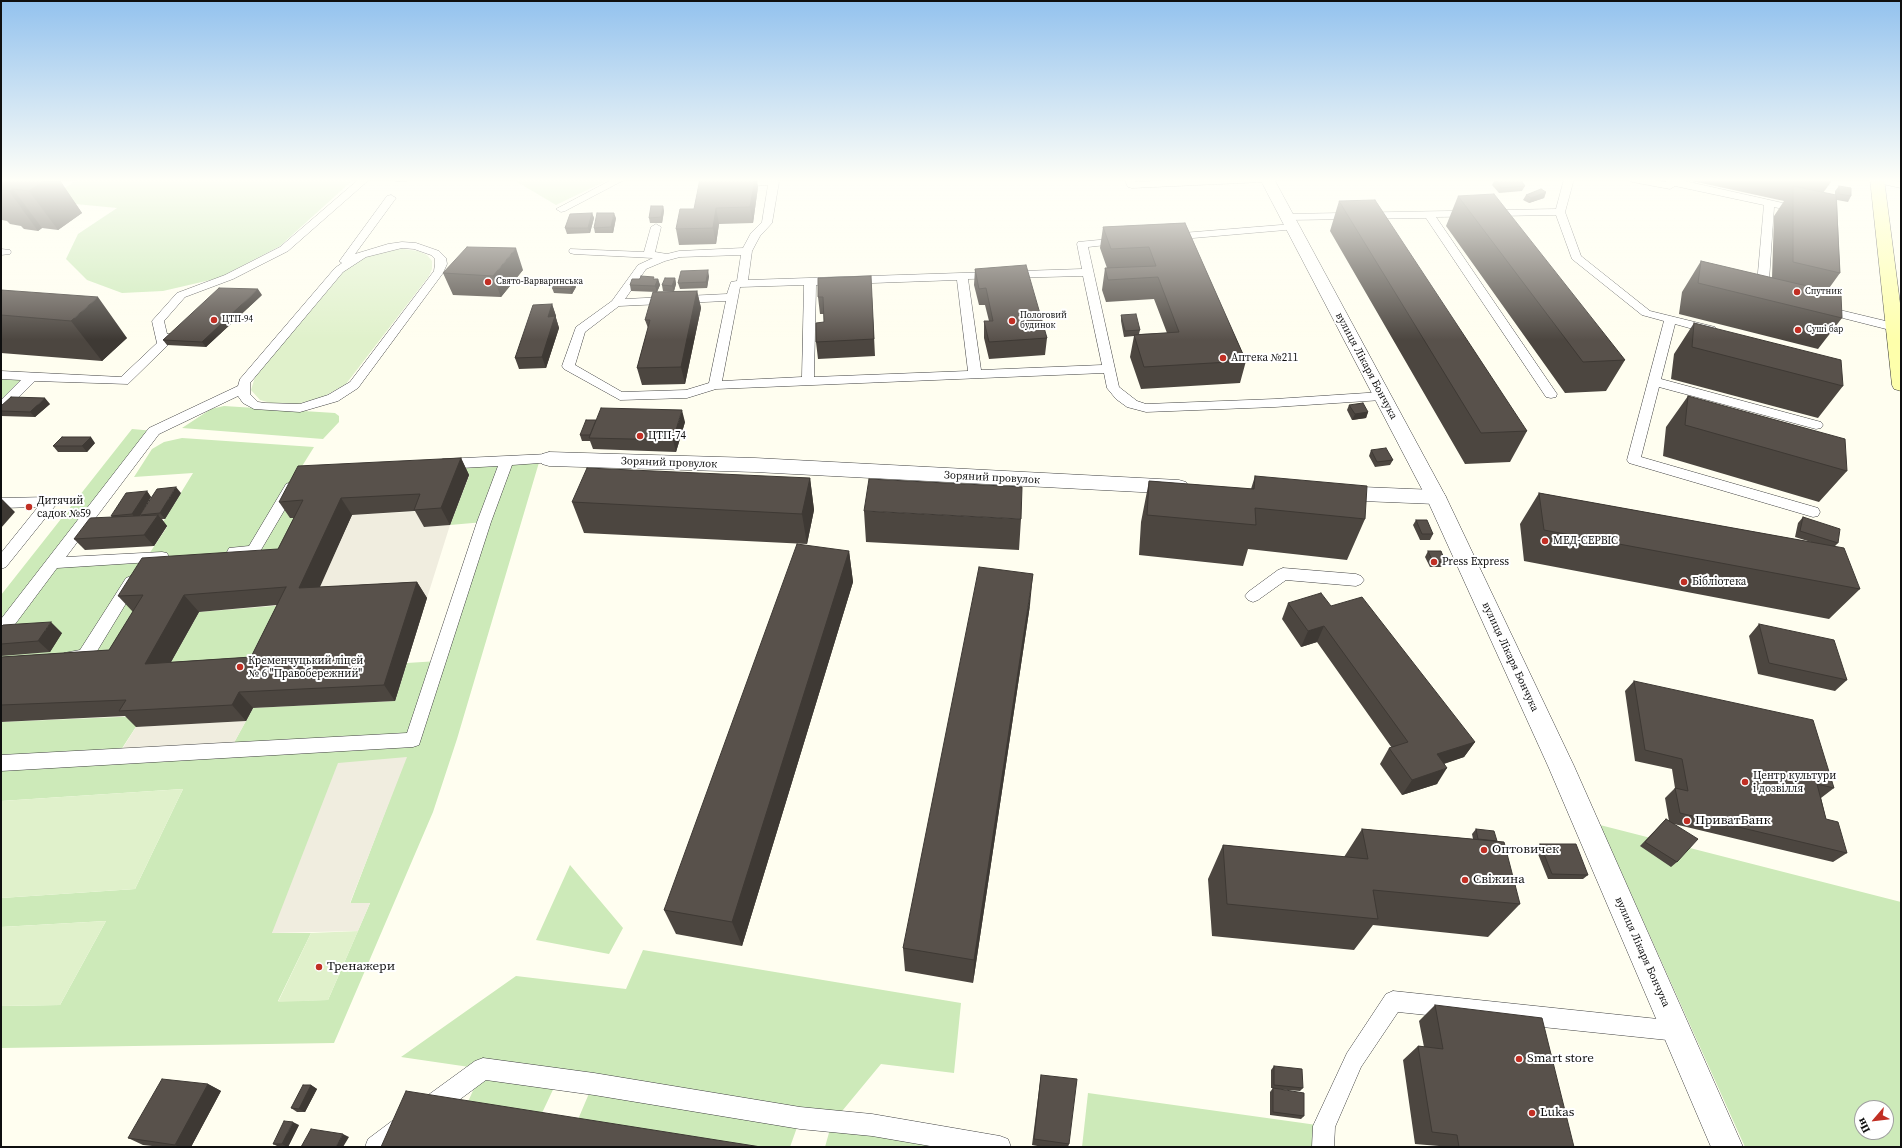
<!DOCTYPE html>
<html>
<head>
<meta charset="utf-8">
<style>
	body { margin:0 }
	#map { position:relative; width:1902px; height:1148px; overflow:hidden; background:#fffef0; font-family:"Source Serif 4",serif }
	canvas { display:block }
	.frame { position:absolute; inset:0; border:2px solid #0f0f0f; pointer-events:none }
	.north { position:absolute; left:1854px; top:1100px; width:40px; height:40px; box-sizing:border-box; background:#fff; border:1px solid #9f9f9f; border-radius:50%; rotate:242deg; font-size:11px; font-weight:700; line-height:16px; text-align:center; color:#0f0f0f }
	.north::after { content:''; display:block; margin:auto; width:14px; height:18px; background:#c12f24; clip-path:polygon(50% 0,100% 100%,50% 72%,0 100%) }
</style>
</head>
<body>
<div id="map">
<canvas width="1902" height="1148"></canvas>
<div class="frame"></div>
<div class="north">Пн</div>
</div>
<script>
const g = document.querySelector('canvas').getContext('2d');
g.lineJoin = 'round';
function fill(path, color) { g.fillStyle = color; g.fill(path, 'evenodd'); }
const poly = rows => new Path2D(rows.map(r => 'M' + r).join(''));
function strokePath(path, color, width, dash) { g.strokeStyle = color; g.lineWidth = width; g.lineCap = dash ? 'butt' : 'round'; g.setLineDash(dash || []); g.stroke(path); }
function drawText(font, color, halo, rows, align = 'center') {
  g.font = font + ' "Source Serif 4",serif'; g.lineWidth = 4; g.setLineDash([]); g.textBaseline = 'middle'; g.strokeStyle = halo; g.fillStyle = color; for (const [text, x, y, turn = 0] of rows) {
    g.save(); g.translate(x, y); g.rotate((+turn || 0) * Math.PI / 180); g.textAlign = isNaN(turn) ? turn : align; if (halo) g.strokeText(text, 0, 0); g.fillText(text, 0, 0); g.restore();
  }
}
const green = poly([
	[78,179,354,179,280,246,219,278,163,291,122,293,87,280,66,259,78,234,117,208,45,201],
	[512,179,610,179,556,205],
	[1,378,24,379,1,401],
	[224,406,335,413,339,416,339,422,323,439,182,428,211,409],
	[132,429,154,431,53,562,147,557,167,527,160,527,193,473,134,477,152,449,164,442,182,438,314,447,299,471,540,459,457,739,433,812,334,1043,1,1048,1,1006,60,1005,106,921,1,927,1,898,135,889,183,789,1,801,1,722,143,716,117,756,230,750,253,708,395,701,407,663,438,661,484,522,450,525,469,476,290,518,314,517,291,566,157,574,126,666,1,675,1,595],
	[406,757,350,904,370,903,328,1000,278,1001,311,933,272,933],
	[298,604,265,673,161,680,199,612],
	[1600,825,1901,902,1901,1147,1745,1147],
	[1862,1108,1886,1108,1886,1132,1862,1132],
	[570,865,623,928,609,954,536,940],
	[643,950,961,1003,954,1073,881,1064,833,1122,1000,1147,825,1147,832,1122,800,1119,790,1147,640,1147,571,1136,593,1084,558,1079,534,1130,460,1119,483,1069,401,1057,516,976,626,989],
	[1088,1093,1324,1126,1323,1147,1082,1147]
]);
const pitch = poly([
	[403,249,418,251,427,255,432,261,432,269,429,276,346,384,323,397,298,404,278,405,260,400,251,390,255,377,344,271,368,255,385,250],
	[183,789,135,889,1,898,1,801],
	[106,921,60,1005,1,1006,1,927],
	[358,931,328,1000,278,1002,311,933]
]);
const plaza = poly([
	[429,511,424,527,450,525,427,598,312,605,352,515],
	[246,721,230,750,117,757,136,727],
	[407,757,350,903,370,903,358,931,272,933,338,763]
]);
const service = poly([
	[359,179,370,179,288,251,233,279,185,297,164,321,167,334,174,334,176,337,128,384,35,381,6,410,1,411,1,400,21,380,1,379,1,371,121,377,157,343,152,321,177,293,225,275,280,247,359,179],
	[613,179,626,179,565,211,561,212,556,209,613,179],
	[772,179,778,180,779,182,772,223,760,236,752,251,748,280,1082,269,1077,244,1078,242,1120,238,1125,241,1124,243,1088,247,1119,387,1137,401,1146,404,1275,399,1382,392,1387,393,1388,396,1387,399,1382,400,1275,407,1146,412,1127,407,1116,399,1107,388,1104,373,716,389,687,398,620,400,564,369,562,366,576,327,612,301,638,265,653,258,574,254,570,253,569,251,570,249,644,252,651,227,656,224,661,227,655,252,667,254,679,251,743,248,751,233,762,222,768,185,739,187,734,184,739,181,772,179],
	[741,255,737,281,731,282,727,294,625,299,646,269,665,261,680,257,741,255],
	[1083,276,1102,365,981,370,968,279,1083,276],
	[957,280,968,371,814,377,816,285,957,280],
	[804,285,802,377,722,381,740,287,804,285],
	[726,301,709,383,686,390,622,392,575,365,585,332,619,306,726,301],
	[1124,179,1134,179,1135,182,1195,179,1268,179,1263,182,1132,188,1128,187,1124,179],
	[1564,179,1574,179,1565,212,1581,256,1650,311,1715,327,1717,330,1711,334,1675,324,1661,379,1821,422,1823,425,1821,428,1816,429,1659,387,1641,457,1818,508,1820,512,1818,516,1813,517,1629,463,1627,460,1664,321,1642,315,1572,259,1556,215,1436,217,1557,394,1556,397,1551,398,1546,397,1426,218,1287,220,1282,217,1287,214,1556,209,1564,179],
	[1627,179,1649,179,1666,182,1666,179,1676,179,1805,208,1806,210,1801,213,1774,207,1768,295,1766,297,1758,297,1756,295,1764,205,1675,186,1670,189,1632,182,1627,179],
	[1873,179,1887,179,1901,182,1901,188,1873,182,1873,179],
	[391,195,396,198,355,254,388,244,402,242,416,243,439,251,446,258,447,264,443,273,358,388,338,401,300,412,254,409,243,403,238,396,159,434,66,557,162,552,167,553,169,557,167,561,57,568,7,635,1,637,1,619,149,428,238,386,240,379,335,268,342,263,339,261,341,259,387,196,391,195],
	[402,248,414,249,431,255,435,259,435,264,434,271,350,382,328,395,300,404,265,403,258,402,250,394,250,383,343,272,366,257,402,248],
	[1293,224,1297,225,1298,227,1297,229,1170,240,1165,237,1170,234,1293,224],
	[1,249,10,250,11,252,10,254,1,255,1,249],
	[1823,306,1898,324,1900,327,1894,331,1819,312,1817,310,1819,308,1823,306],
	[549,454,554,456,556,459,554,462,512,465,491,522,419,745,413,747,1,771,1,755,407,733,477,522,498,466,443,469,438,467,436,464,438,461,443,459,549,454],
	[291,482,296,484,298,487,258,555,234,557,229,556,227,552,229,548,249,546,286,484,291,482],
	[50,497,55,498,57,502,55,506,6,567,1,569,1,553,38,507,1,508,1,498,50,497],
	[1283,568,1356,574,1361,576,1364,580,1361,584,1356,586,1286,580,1258,600,1253,602,1248,600,1245,596,1248,592,1278,570,1283,568],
	[131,576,136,578,139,582,91,661,70,664,64,663,62,658,64,653,80,650,126,578,131,576],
	[1393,991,1677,1021,1684,1024,1687,1031,1684,1038,1677,1041,1398,1012,1361,1067,1335,1127,1334,1147,1312,1147,1313,1126,1347,1053,1386,994,1393,991],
	[483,1058,594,1073,800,1107,872,1114,1000,1136,1008,1139,1011,1147,936,1147,872,1136,800,1129,594,1095,486,1080,436,1117,428,1120,420,1117,417,1109,420,1101,475,1061,483,1058],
	[400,1118,408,1121,411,1129,408,1137,394,1147,365,1147,368,1139,392,1121,400,1118]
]);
const minor = poly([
	[549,452,755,458,1179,480,1186,482,1189,487,1186,492,1179,494,755,472,549,466,542,464,539,459,542,454,549,452],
	[1337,486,1436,490,1443,492,1446,497,1443,502,1436,504,1337,500,1330,498,1327,493,1330,488,1337,486]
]);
const tertiary = poly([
	[1260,179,1274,179,1446,497,1574,766,1743,1147,1711,1147,1548,766,1426,497,1260,179]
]);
const secondary = poly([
	[1870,179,1884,179,1901,311,1901,391,1894,389,1892,385,1870,179]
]);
const wall = poly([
	[1,179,59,179,82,213,58,230,42,228,38,231,24,229,21,226,10,224,7,221,2,220,1,221],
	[394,179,426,179,426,180,396,182],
	[1137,179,1174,179,1138,181],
	[1495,179,1525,186,1522,191,1499,193,1492,185],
	[1692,179,1833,179,1823,193,1835,195,1835,191,1839,186,1851,196,1848,202,1837,200,1840,273,1827,291,1842,318,1818,349,1679,314,1682,292,1701,261,1772,278,1774,216,1784,201,1692,181],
	[758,187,753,223,719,224,716,244,679,245,676,229,694,209],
	[1546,192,1544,198,1529,203,1523,200,1526,195],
	[1458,196,1625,360,1606,391,1565,393,1446,226],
	[1339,201,1527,431,1510,462,1465,464,1330,231],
	[663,206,664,211,662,223,650,223,649,218],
	[592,213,594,218,590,233,567,234,565,228],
	[616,218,613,233,595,233,594,228],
	[1185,223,1246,361,1240,383,1141,389,1130,357,1134,336,1124,337,1121,321,1121,315,1140,330,1139,334,1167,333,1154,299,1106,302,1102,290,1105,268,1107,268,1100,248,1103,227],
	[975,269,1047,338,1045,355,989,359,984,338,984,321,989,321,985,305,979,305,974,285],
	[523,270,501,297,453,295,443,273],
	[709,276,707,288,680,289,678,283],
	[871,276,875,356,818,359,816,342,824,322,824,314,820,314,818,297],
	[675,278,676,284,674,291,697,291,701,308,685,384,642,385,637,368,648,328,645,320,673,291,663,291,662,285],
	[654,279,658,279,660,285,657,292,631,291,630,285],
	[576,287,572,294,554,293,552,288],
	[1,290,127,338,102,361,1,353],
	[262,295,206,347,167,345,163,340],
	[552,304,556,316,556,318,559,328,546,368,519,369,515,358],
	[1694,323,1843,386,1818,418,1671,379,1674,354],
	[1688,396,1847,471,1819,502,1663,456,1666,427],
	[50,404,35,417,1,416,1,406],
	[1349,405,1368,412,1366,418,1352,420,1347,410],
	[685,422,676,452,593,449,590,441,582,441,580,435],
	[95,443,87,452,58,452,53,446],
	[1371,450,1393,460,1390,465,1375,467,1369,456],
	[461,458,469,475,450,525,424,527,415,511,352,515,319,587,417,582,427,598,395,701,253,708,246,721,136,727,125,716,1,722,1,657,109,650,133,612,118,596,278,549,294,518,290,518,279,502],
	[277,605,251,657,171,662,199,612],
	[1255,476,1365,519,1347,560,1248,549,1243,566,1139,555,1141,522,1149,481,1251,489],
	[810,478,814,510,807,544,584,533,572,502],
	[147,491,151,497,140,516,141,516,140,515,181,493,165,519,162,519,167,526,154,546,85,550,74,539,112,517,111,516],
	[1539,493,1811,542,1795,537,1798,523,1803,517,1838,543,1835,546,1860,589,1829,619,1524,561,1520,524],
	[864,511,1021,519,1019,550,866,542],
	[1416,520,1433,534,1430,540,1420,540,1413,525],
	[849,551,853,582,742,946,676,934,664,910],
	[1428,551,1445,561,1442,567,1430,567,1425,557],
	[1288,603,1331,606,1475,742,1464,757,1444,764,1437,784,1402,795,1380,764,1389,748,1392,748,1317,642,1301,647,1282,619],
	[1030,605,973,983,905,971,903,948],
	[1759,624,1847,680,1835,691,1758,674,1749,636],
	[1,627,62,633,50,652,1,656],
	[1634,681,1834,788,1821,798,1826,819,1847,853,1833,862,1674,824,1677,862,1671,867,1640,846,1661,824,1666,819,1669,821,1665,798,1675,788,1672,769,1635,761,1625,691],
	[1362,829,1473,839,1472,834,1476,829,1497,841,1520,904,1488,937,1373,925,1354,950,1212,936,1208,879,1223,845,1344,857],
	[1540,844,1588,875,1583,879,1548,879,1536,849],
	[1435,1005,1574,1147,1439,1147,1439,1146,1415,1144,1403,1060,1418,1046,1424,1047,1419,1021],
	[1274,1066,1303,1088,1300,1091,1275,1089,1304,1116,1301,1119,1270,1115,1270,1092,1273,1088,1271,1088,1271,1070],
	[1041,1075,1069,1144,1068,1147,1043,1147,1032,1145,1040,1082],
	[208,1084,221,1091,191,1147,161,1147,143,1145,128,1138],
	[311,1085,317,1089,305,1112,297,1112,291,1108],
	[299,1125,288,1147,279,1147,273,1144]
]);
const shadedWall = poly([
	[44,179,59,179,82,213,58,230,29,191],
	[755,179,757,179,758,187,753,223,750,207],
	[13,189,42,228,38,231,9,191],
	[1546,192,1544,198,1529,203,1531,198],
	[663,206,664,211,662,223,661,217],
	[716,208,719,224,716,244,713,228],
	[592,213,594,218,590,233,588,228],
	[614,213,616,218,613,233,611,227],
	[516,248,523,270,501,297,493,276],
	[708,270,709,276,707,288,706,282],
	[675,278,676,284,674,291,672,286],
	[658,279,660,285,657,292,655,286],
	[575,282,576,287,572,294,570,289],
	[258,289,262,295,206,347,202,342],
	[697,291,701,308,685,384,681,367],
	[98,297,127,338,102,361,71,321],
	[552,304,556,316,556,318,559,328,546,368,542,357,548,317],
	[45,398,50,404,35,417,30,412],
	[682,410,685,422,676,452,673,440],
	[1368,412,1366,418,1352,420,1355,414],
	[91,437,95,443,87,452,82,446],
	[461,458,469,475,450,525,441,508],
	[810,478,814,510,807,544,802,514],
	[176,487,181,493,165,519,160,513],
	[147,491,151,497,137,520,132,514],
	[1,498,15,512,1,528],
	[341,498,352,515,312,605,299,588],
	[158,515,167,526,154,546,144,535],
	[849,551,853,582,742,946,732,922],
	[1033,574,1030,605,973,983,974,960],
	[417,582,427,598,395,701,384,685],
	[184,595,199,612,161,680,145,664],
	[51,622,62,633,50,652,38,641],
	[1324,626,1317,642,1301,647,1308,631],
	[239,692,253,708,246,721,232,705],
	[1475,742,1464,757,1427,769,1437,754],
	[1447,768,1437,784,1402,795,1412,780],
	[208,1084,221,1091,191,1147,180,1147,175,1145],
	[311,1085,317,1089,305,1112,299,1109],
	[293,1122,299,1125,288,1147,282,1144],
	[343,1134,349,1137,343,1147,336,1147]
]);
const building = poly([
	[1,179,47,179,29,191,13,189,9,191,1,190,1,179],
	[700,179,755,179,750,207,716,208,713,228,676,229,680,209,694,209,700,179],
	[1495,179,1520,179,1525,186,1501,188,1495,179],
	[1793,186,1836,195,1840,273,1793,262,1793,186],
	[1839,186,1851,188,1851,196,1839,194,1839,186],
	[1541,189,1546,192,1531,198,1526,195,1541,189],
	[1494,194,1625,360,1583,362,1458,196,1494,194],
	[1375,200,1527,431,1481,433,1339,201,1375,200],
	[651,206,663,206,661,217,649,218,651,206],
	[592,213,588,228,565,228,570,214,592,213],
	[597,213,614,213,611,227,594,228,597,213],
	[1185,223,1246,361,1144,367,1134,335,1179,332,1158,277,1108,280,1105,268,1156,266,1149,247,1111,249,1103,227,1185,223],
	[467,247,516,248,493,276,443,273,467,247],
	[1701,261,1841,294,1842,318,1698,283,1701,261],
	[1026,265,1047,338,989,342,984,321,993,321,986,288,979,289,975,269,1026,265],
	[708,270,706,282,678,283,681,271,708,270],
	[641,276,654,277,653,279,658,279,655,286,630,285,632,279,640,279,641,276],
	[871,276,874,339,816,342,816,323,824,322,823,297,818,297,818,278,871,276],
	[665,278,675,278,672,286,662,285,665,278],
	[556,281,575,282,570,289,552,288,556,281],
	[219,288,258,289,202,342,163,340,219,288],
	[1,290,98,297,71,321,1,315,1,290],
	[697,291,681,367,637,368,650,320,645,320,653,292,697,291],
	[552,304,548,317,555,316,542,357,515,358,533,305,552,304],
	[1136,314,1140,330,1125,331,1121,315,1136,314],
	[1694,323,1841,360,1843,386,1692,347,1694,323],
	[1688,396,1845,439,1847,471,1685,425,1688,396],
	[11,397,45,398,30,412,1,411,1,406,11,397],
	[1363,403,1368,412,1355,414,1349,405,1363,403],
	[601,408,682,410,673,440,589,438,601,408],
	[586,420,596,420,590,435,580,435,586,420],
	[62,437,91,437,82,446,53,446,62,437],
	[1386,448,1393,460,1377,462,1371,450,1386,448],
	[461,458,441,508,414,510,420,494,341,498,299,588,417,582,384,685,239,692,232,705,119,711,126,700,1,705,1,657,109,650,143,595,118,596,142,558,278,549,303,500,279,502,298,466,461,458],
	[286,587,251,657,145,664,184,595,286,587],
	[587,468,810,478,802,514,572,502,587,468],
	[1255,476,1367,486,1365,519,1255,508,1256,525,1147,515,1149,481,1254,489,1255,476],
	[869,479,1022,487,1021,519,864,511,869,479],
	[176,487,160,513,140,515,157,489,176,487],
	[147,491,132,514,111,516,126,493,147,491],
	[1539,493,1844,548,1860,589,1544,530,1539,493],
	[158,515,144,535,74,539,90,518,158,515],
	[1803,517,1840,529,1838,543,1800,531,1803,517],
	[1416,520,1427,520,1433,534,1422,534,1416,520],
	[797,544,849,551,732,922,664,910,797,544],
	[1428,551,1441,551,1445,561,1433,562,1428,551],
	[979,567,1033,574,974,960,903,948,979,567],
	[1321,593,1331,606,1362,597,1475,742,1437,754,1447,768,1412,780,1389,748,1408,742,1324,626,1308,631,1288,603,1321,593],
	[51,622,38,641,1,644,1,627,3,625,51,622],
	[1759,624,1834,640,1847,680,1769,663,1759,624],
	[1634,681,1813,720,1834,788,1817,784,1826,819,1838,822,1847,853,1680,813,1675,788,1688,791,1682,759,1645,750,1634,681],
	[1666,819,1698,839,1677,862,1645,842,1666,819],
	[1362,829,1504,842,1520,904,1373,890,1378,919,1227,904,1223,845,1368,859,1362,829],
	[1476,829,1494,831,1497,841,1478,839,1476,829],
	[1540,844,1576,844,1588,875,1552,874,1540,844],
	[1435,1005,1542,1018,1574,1147,1459,1147,1457,1135,1432,1132,1418,1046,1443,1049,1435,1005],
	[1274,1066,1302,1069,1303,1088,1274,1085,1274,1066],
	[1041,1075,1077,1079,1069,1144,1034,1139,1041,1075],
	[162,1079,208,1084,175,1145,128,1138,162,1079],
	[303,1085,311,1085,299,1109,291,1108,303,1085],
	[1273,1088,1304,1093,1304,1116,1273,1112,1273,1088],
	[406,1091,761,1147,381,1147,406,1091],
	[284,1121,293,1122,282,1144,273,1144,284,1121],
	[311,1129,343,1134,336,1147,301,1147,311,1129]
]);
const markers = [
	[488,282,4,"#c12f24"],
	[1797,292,4,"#c12f24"],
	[214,320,4,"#c12f24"],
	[1012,321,4,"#c12f24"],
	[1798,330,4,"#c12f24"],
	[1223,358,4,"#c12f24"],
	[640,436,4,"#c12f24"],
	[29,507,4,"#c12f24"],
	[1545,541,4,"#c12f24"],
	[1434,562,4,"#c12f24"],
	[1684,582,4,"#c12f24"],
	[240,667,4,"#c12f24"],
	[1745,782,4,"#c12f24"],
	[1687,821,4,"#c12f24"],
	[1484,850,4,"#c12f24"],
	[1465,880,4,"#c12f24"],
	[319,967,4,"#c12f24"],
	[1519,1059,4,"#c12f24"],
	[1532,1113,4,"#c12f24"]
];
const farPoinames = [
	["Свято-Варваринська",496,282],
	["Спутник",1805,292],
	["Пологовий",1020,316],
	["будинок",1020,326],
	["ЦТП-94",222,320],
	["Суші бар",1806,330]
];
const poiNames = [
	["Аптека №211",1231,358],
	["ЦТП-74",648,436],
	["Дитячий",37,501],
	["садок №59",37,514],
	["МЕД-СЕРВІС",1553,541],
	["Press Express",1442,562],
	["Бібліотека",1692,582],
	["Кременчуцький ліцей",248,661],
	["№ 6 \"Правобережний\"",248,674],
	["Центр культури",1753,776],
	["і дозвілля",1753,789]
];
const streetNames = [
	["вулиця Лікаря Бончука",1366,366,62],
	["Зоряний провулок",669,463,2],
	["Зоряний провулок",992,478,3],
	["вулиця Лікаря Бончука",1510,657,65],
	["вулиця Лікаря Бончука",1642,952,66]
];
const nearPoinames = [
	["ПриватБанк",1695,821],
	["Оптовичек",1492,850],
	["Свіжина",1473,880],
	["Тренажери",327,967],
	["Smart store",1527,1059],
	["Lukas",1540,1113]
];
fill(green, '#cdeab9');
fill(pitch, '#e0f1cb');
fill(plaza, '#f0eddf');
strokePath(service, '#424242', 1);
strokePath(minor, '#424242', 1);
strokePath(tertiary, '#424242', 1);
strokePath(secondary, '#313131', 1);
fill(service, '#fff');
fill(minor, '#fff');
fill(tertiary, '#fff');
fill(secondary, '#feffab');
fill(wall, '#4c4640');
fill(shadedWall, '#3e3934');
fill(building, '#58514b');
strokePath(building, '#3e3934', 1);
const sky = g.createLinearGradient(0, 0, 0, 340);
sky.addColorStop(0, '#93c2ee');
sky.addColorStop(0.53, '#fffff8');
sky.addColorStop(1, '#fffff800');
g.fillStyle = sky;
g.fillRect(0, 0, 1902, 340);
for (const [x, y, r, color] of markers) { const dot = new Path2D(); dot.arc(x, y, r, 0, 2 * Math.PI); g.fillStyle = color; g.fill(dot); strokePath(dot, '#fff', 1.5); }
drawText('9px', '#0f0f0f', '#fff', farPoinames, 'left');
drawText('11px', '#0f0f0f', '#fff', poiNames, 'left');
drawText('11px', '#0f0f0f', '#fff', streetNames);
drawText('13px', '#0f0f0f', '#fff', nearPoinames, 'left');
</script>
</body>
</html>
